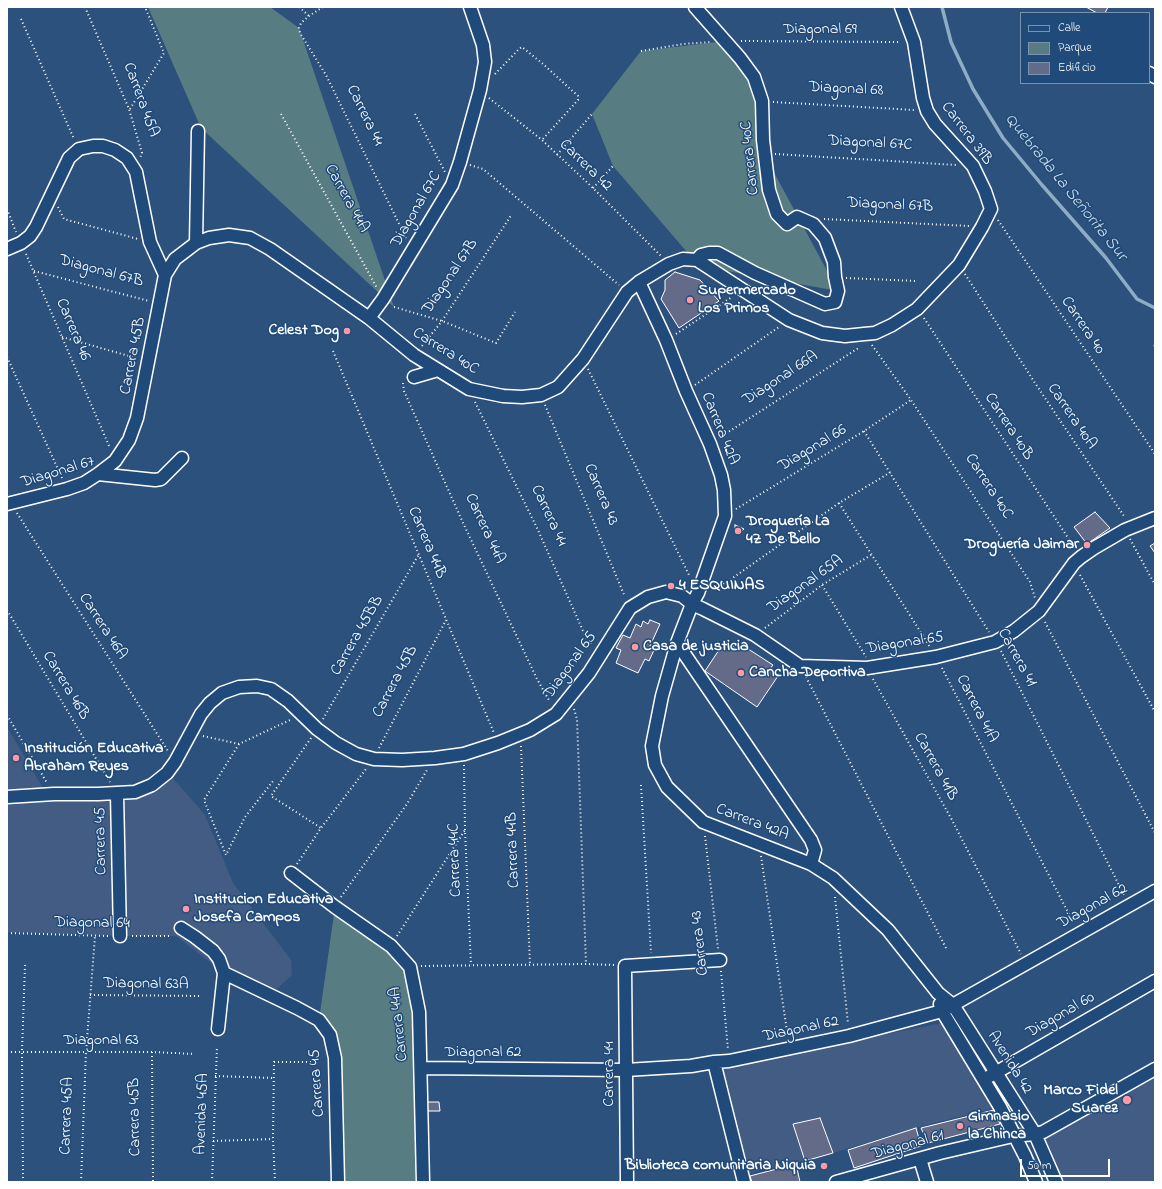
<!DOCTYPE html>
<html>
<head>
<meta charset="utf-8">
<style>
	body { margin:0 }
	#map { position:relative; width:1162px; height:1189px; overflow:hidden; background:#2d517d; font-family:"Indie Flower",sans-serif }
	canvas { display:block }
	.frame { position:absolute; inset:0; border:8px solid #fff; pointer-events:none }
	.legend { position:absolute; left:1020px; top:12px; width:130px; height:72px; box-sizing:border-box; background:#1f4a7a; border:1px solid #7992af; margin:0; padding:5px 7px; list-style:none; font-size:12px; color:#fff }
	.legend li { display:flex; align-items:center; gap:8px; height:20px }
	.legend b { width:20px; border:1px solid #7992af }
	.scale { position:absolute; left:1020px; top:1159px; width:90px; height:18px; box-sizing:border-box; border:2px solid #fff; border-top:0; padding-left:5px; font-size:12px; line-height:14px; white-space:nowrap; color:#fff; -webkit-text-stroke:3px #1f4a7a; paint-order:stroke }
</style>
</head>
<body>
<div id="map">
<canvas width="1162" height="1189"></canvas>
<div class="frame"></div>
<ul class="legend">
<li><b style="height:5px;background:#1f4a7a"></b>Calle</li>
<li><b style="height:11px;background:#577c81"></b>Parque</li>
<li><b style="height:11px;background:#646b89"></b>Edificio</li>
</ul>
<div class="scale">50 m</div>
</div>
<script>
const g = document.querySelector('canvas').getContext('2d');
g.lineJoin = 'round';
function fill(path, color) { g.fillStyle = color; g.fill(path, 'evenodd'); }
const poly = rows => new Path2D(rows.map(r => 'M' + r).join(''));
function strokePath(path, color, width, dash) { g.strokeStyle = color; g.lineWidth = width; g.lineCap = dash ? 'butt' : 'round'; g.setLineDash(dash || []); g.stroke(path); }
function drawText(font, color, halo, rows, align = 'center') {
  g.font = font + ' "Indie Flower",sans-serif'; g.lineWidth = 3; g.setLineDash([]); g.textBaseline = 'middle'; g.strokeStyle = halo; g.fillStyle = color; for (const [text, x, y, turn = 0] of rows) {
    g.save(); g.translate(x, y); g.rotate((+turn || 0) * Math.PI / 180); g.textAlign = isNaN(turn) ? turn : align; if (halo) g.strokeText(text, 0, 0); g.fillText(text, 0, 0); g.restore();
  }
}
const built = poly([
	[7,727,43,788,7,789],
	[167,773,180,786,205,815,233,883,291,960,292,975,270,995,224,973,176,936,120,936,7,932,7,797,117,794],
	[943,1023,995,1108,918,1127,833,1153,820,1118,793,1124,805,1161,748,1173,722,1070,850,1041],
	[1155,1069,1155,1182,1056,1182,1035,1134]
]);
const green = poly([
	[148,7,270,7,299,28,394,307,201,128],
	[725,41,762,101,764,154,838,291,699,266,613,166,592,114,641,51],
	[335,907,410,967,419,1012,423,1182,338,1182,335,1058,319,1020]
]);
const stream = poly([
	[942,7,951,42,973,89,1003,138,1042,185,1106,258,1137,299,1155,308]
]);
const building = poly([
	[1086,7,1108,7,1105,13,1097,13,1086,7],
	[675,272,700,280,719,301,679,328,661,299,665,290,665,280,675,272],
	[1095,512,1110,528,1087,544,1074,527,1095,512],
	[735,525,744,529,739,534,735,533,735,525],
	[1155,543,1155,553,1150,546,1155,543],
	[650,620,660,624,650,646,655,648,649,661,645,659,638,673,616,663,621,650,616,648,623,635,630,638,636,624,641,627,643,621,648,624,650,620],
	[725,641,736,648,739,643,773,665,769,670,778,676,757,707,705,671,725,641],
	[427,1102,439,1102,440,1111,427,1111,427,1102],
	[994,1110,1000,1124,928,1143,921,1128,994,1110],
	[820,1118,833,1153,805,1161,793,1124,820,1118],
	[916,1128,921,1146,854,1168,848,1150,916,1128],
	[796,1164,800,1182,752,1182,750,1176,796,1164]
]);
const path = poly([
	[85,7,129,109,142,153,140,158],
	[299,7,309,16],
	[323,7,309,16,301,23,299,28,300,33,326,75,406,238],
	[21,19,74,139],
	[741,41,901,42],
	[641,51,683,44,711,42],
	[495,74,519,49,522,47,543,64,578,96,578,100,542,140],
	[489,98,542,140,593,188,661,256],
	[773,102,915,110],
	[130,109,164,53,145,7],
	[281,114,377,288],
	[415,114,445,172],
	[775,154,957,165],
	[557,155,592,114],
	[470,165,483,169,619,285],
	[593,188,613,166],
	[58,207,64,219,138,239],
	[7,209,16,232],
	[824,219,969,226],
	[998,220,1155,454],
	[26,254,110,448],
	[34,271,149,301],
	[965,274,1035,383,1124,516,1124,518],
	[846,278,916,281],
	[394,307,442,321,496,343,515,312],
	[924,318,1074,547],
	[676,334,732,297],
	[62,337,136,358],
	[872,345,911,400,1030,582,1035,598],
	[1154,345,1155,346],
	[422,346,442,321,512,214],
	[333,351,494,733],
	[7,357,62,478],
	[588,369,690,577],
	[403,383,404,391,464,525,537,679,550,702],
	[695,385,779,327],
	[475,402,537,528,588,642,594,644],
	[545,405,625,597],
	[864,431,989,632],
	[719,438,860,347],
	[839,503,930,647],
	[736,509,864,431,911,400],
	[17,513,168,751],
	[1130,539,1155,585],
	[1080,575,1155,712],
	[822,585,866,657],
	[712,588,727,582,839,503,891,472],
	[7,610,110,782],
	[1045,622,1155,833],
	[765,628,822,585,871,555],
	[1001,651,1124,895],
	[942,668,1074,924],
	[806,677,946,948],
	[873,679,952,820,1021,954],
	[574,709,577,719,586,964],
	[7,715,47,783],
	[323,719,419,554],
	[203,736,239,744,290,720],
	[311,738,271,796,321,828],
	[239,744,204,800,226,855,245,817,273,781],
	[521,746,530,964],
	[379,748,446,620],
	[464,765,465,830,471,965],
	[641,785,651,953],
	[705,836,718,949],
	[761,856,788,1038],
	[297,864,321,828,366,769],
	[341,897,407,804,427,770],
	[835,897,848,1024],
	[7,933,108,936],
	[132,936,172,936],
	[397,936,465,830],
	[421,966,586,964,614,965],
	[721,971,728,1050],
	[90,995,201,996],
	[7,1052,152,1052,195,1054],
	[152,1052,153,1182],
	[215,1076,274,1078],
	[213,1141,273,1139],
	[23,1182,22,1051,25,965],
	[81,1182,86,1052,95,936],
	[212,1182,217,1047],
	[275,1182,273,1139,274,1062,312,1062]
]);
const minor = poly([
	[695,7,740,58,754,77,762,101,763,140,769,190,777,214,787,224,797,217,813,224,825,238,834,262,835,277,838,291,835,302,825,304,755,273,718,253,709,253,701,255,697,260],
	[1149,73,1155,77],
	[196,243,198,131],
	[7,249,21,243,30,236,36,227,69,158,79,149,93,146,103,146,115,150,127,158,136,172,150,242,165,275],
	[639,282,666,340,686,391,710,444,721,475,724,490,725,516,698,593,692,604,677,643,662,696,652,746,655,765,667,787,703,822,811,864,833,878,888,930,938,993,953,1005,962,1019,1035,1134,1056,1182],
	[369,318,383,299,452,185,460,162,480,90,485,62,483,45,470,7],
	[414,377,438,370],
	[98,474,155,480,161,479,182,458],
	[7,504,67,489,84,483,98,474,115,461,129,440,137,418,165,275,175,259,196,243,209,238,229,235,250,238,270,249,369,318,414,355,469,389,503,396,522,397,541,395,558,387,583,359,627,292,639,282,669,264,683,259,697,260,789,320,822,333,845,336,864,334,875,333,892,325,917,309,959,265,982,227,991,209,985,191,973,166,935,124,927,111,923,98,914,42,901,7],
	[677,643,811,840,815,850,811,864],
	[117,794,120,936],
	[7,797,54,794,98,794,135,792,152,785,167,773,175,762,201,714,210,703,222,693,239,687,257,686,271,689,288,701,317,729,336,743,356,754,374,759,402,760,435,758,464,754,498,743,530,730,556,714,589,673,630,608,648,597,666,592,682,596,692,604,703,609,755,635,800,666,867,668,936,657,995,642,1014,631,1039,611,1074,563,1081,557,1094,548,1125,530,1155,518],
	[291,873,335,907,391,946,410,967,419,1012,423,1182],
	[181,928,195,937,213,951,219,959,224,973,218,1029],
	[224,973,297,1008,319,1020,330,1035,335,1058,338,1182],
	[940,1004,942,1011,1000,1107,1025,1156,1036,1182],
	[714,1062,744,1182],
	[421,1068,626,1070,691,1066,714,1062,729,1061,849,1036,942,1011,1155,891],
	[990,1076,1155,981],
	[920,1159,927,1182],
	[627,1182,625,966,720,960],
	[836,1182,940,1153,1013,1136,1035,1134,1043,1132,1155,1069]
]);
const markers = [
	[690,300,4,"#ff9aa2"],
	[347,331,4,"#ff9aa2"],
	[738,531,4,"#ff9aa2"],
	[1087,545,4,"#ff9aa2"],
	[671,586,4,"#ff9aa2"],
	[635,647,4,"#ff9aa2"],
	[741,673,4,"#ff9aa2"],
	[16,758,4,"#ff9aa2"],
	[186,909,4,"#ff9aa2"],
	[1127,1100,5,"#ff9aa2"],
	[960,1126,4,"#ff9aa2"],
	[824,1166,4,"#ff9aa2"]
];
const streetNames = [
	["Diagonal 69",820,30],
	["Diagonal 68",846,90,3],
	["Carrera 45A",140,100,70],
	["Carrera 44",364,116,64],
	["Carrera 39B",966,134,53],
	["Diagonal 67C",870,144,3],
	["Carrera 40C",751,158,-96],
	["Carrera 42",585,166,44],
	["Carrera 44A",346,199,61],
	["Diagonal 67B",890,206,3],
	["Diagonal 67C",417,210,-60],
	["Diagonal 67B",101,272,15],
	["Diagonal 67B",451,277,-56],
	["Carrera 40",1082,326,56],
	["Carrera 46",72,330,67],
	["Carrera 40C",445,352,32],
	["Carrera 45B",134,356,-79],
	["Diagonal 66A",781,379,-33],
	["Carrera 40A",1071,417,56],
	["Carrera 40B",1008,427,57],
	["Carrera 42A",719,429,68],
	["Diagonal 66",813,449,-31],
	["Diagonal 67",58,473,-17],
	["Carrera 40C",988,487,57],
	["Carrera 43",600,495,67],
	["Carrera 44",548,516,65],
	["Carrera 44A",484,529,65],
	["Carrera 44B",426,543,67],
	["Diagonal 65A",806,585,-35],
	["Carrera 46A",102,627,57],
	["Carrera 45BB",358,636,-60],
	["Diagonal 65",905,644,-9],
	["Carrera 41",1016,658,61],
	["Diagonal 65",571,666,-54],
	["Carrera 45B",396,682,-62],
	["Carrera 46B",65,686,59],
	["Carrera 41A",976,709,63],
	["Carrera 41B",935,767,61],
	["Carrera 42A",752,823,21],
	["Carrera 45",102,841,-91],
	["Carrera 44B",514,850,-92],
	["Carrera 44C",456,860,-92],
	["Diagonal 62",1093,907,-29],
	["Diagonal 64",92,924,1],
	["Carrera 43",701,943,-96],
	["Diagonal 63A",146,985,1],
	["Diagonal 60",1061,1016,-30],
	["Carrera 44A",400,1024,-96],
	["Diagonal 62",801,1030,-12],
	["Diagonal 63",101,1041],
	["Diagonal 62",483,1053],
	["Avenida 42",1009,1063,58],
	["Carrera 44",610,1074,-90],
	["Carrera 45",318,1083,-94],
	["Avenida 45A",203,1114,-88],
	["Carrera 45A",68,1116,-88],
	["Carrera 45B",136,1117,-91],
	["Diagonal 61",908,1146,-15]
];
const poiNames = [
	["Supermercado",698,291],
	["Los Primos",698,309],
	["Celest Dog",339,331,"right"],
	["Droguería La",746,522],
	["4Z De Bello",746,540],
	["Droguería Jaimar",1079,545,"right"],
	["4 ESQUINAS",679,586],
	["Casa de justicia",643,647],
	["Cancha Deportiva",749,673],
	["Institución Educativa",24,749],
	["Abraham Reyes",24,767],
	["Institucion Educativa",194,900],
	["Josefa Campos",194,918],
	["Marco Fidel",1118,1091,"right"],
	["Suarez",1118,1109,"right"],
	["Gimnasio",968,1117],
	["la Chinca",968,1135],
	["Biblioteca comunitaria Niquia",816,1166,"right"]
];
const waterNames = [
	["Quebrada La Señorita Sur",1065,188,51]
];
fill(built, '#425c84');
fill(green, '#577c81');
strokePath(stream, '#8dadc5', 3.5);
fill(building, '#646b89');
strokePath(building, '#fff', 1);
strokePath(minor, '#fff', 15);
strokePath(path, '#fff', 2, [1, 3]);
strokePath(minor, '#1f4a7a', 12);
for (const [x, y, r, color] of markers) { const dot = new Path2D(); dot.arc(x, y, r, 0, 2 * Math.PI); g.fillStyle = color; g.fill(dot); strokePath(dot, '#1f4a7a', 1.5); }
drawText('16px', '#fff', '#1f4a7a', streetNames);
drawText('bold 16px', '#fff', '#1f4a7a', poiNames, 'left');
drawText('italic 17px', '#d0dde7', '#1f4a7a', waterNames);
</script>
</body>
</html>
